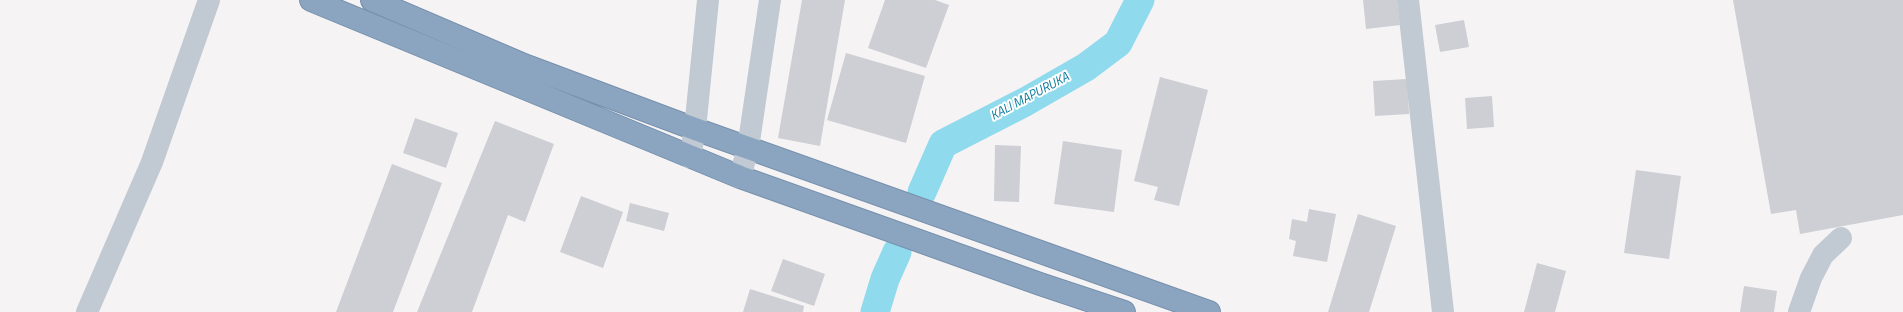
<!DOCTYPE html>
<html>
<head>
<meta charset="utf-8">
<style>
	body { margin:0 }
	canvas { display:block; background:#f5f3f3 }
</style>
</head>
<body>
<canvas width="1903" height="312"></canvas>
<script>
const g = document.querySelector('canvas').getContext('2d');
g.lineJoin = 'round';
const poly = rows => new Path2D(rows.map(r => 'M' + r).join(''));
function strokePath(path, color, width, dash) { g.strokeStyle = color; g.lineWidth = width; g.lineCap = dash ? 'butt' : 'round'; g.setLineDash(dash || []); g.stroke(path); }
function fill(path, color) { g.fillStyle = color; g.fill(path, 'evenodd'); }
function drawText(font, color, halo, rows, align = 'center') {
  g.font = font + ' "Titillium Web",sans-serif'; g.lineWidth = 4; g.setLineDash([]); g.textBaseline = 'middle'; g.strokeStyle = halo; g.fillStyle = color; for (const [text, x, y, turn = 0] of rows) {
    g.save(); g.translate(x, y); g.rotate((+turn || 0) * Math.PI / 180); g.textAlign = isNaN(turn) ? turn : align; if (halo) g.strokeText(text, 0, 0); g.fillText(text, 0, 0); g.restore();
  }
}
const canal = poly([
	[922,192,943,144,1025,102,1086,67,1118,43,1140,0],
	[875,312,885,279,897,252]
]);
const building = poly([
	[802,0,845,0,820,146,778,138],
	[885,0,935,0,949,5,926,68,868,48],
	[1363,0,1397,0,1400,25,1366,29],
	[1733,0,1903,0,1903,215,1800,234,1796,210,1771,214],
	[1464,20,1469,47,1440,52,1435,25],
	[846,53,925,76,906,143,827,120],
	[1160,77,1208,90,1179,206,1154,200,1158,187,1134,181],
	[1407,79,1409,114,1375,116,1373,81],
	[1492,96,1494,127,1467,129,1465,98],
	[415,118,458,133,446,168,403,153],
	[495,121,554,144,525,222,508,215,472,312,417,312],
	[1063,141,1122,150,1114,212,1054,204],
	[995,145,1021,146,1019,202,994,201],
	[392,164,442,183,393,312,336,312],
	[1636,170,1681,176,1669,259,1624,253],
	[581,196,623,212,603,268,560,252],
	[630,203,669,213,664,231,626,221],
	[1309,209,1336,214,1327,262,1293,256,1296,241,1289,239,1292,219,1307,222],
	[1358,214,1396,226,1369,312,1328,312],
	[783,259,825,274,814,306,771,291],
	[1537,263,1566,271,1555,312,1524,312],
	[1744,286,1777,291,1774,312,1740,312],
	[750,289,804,306,803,312,743,312]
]);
const minor = poly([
	[1408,0,1443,312],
	[690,157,695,129,708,0],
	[740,177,748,148,770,0],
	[87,312,152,162,209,0],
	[1799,312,1811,278,1823,255,1841,238]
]);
const highway = poly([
	[311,0,740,177,1040,284,1124,312],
	[372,0,524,65,695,129,1209,312]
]);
const waterNames = [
	["KALI MAPURUKA",1030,97,-28]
];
strokePath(canal, '#90daee', 29);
fill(building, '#cdcfd5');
strokePath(highway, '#7690ad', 24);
strokePath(minor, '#c1cad2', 22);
strokePath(highway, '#8ba5c1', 22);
drawText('italic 13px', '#0c7c9b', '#fff', waterNames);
</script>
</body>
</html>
